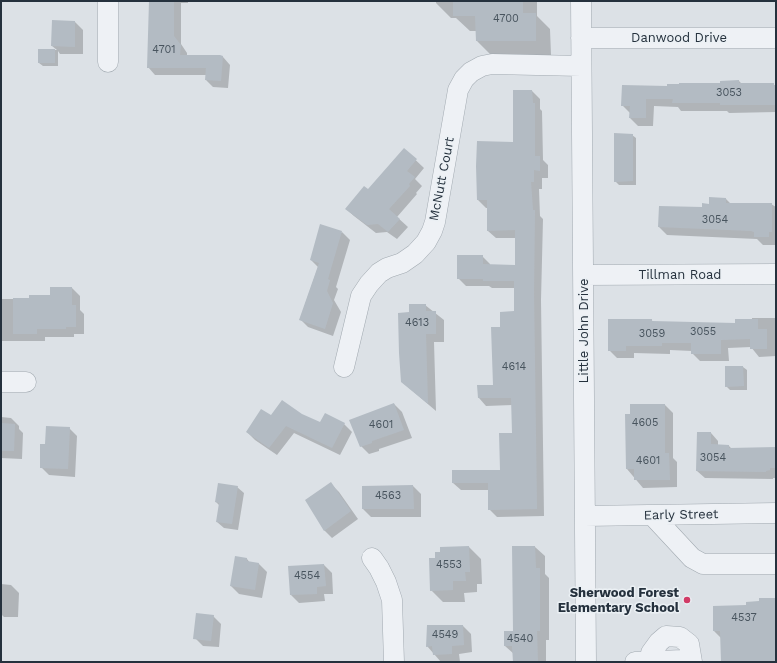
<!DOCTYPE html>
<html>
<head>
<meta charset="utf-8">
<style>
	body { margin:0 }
	#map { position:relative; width:777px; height:663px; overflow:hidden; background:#dce1e6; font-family:"Work Sans",sans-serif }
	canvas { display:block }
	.frame { position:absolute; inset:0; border:2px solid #25313d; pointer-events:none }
</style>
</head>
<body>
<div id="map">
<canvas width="777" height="663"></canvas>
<div class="frame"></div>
</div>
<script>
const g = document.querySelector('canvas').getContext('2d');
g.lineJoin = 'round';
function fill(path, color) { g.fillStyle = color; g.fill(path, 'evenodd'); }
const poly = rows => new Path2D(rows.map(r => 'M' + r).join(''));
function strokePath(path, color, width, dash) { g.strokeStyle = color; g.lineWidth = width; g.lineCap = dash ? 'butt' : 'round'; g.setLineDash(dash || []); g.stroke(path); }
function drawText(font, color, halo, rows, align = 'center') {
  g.font = font + ' "Work Sans",sans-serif'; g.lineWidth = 3; g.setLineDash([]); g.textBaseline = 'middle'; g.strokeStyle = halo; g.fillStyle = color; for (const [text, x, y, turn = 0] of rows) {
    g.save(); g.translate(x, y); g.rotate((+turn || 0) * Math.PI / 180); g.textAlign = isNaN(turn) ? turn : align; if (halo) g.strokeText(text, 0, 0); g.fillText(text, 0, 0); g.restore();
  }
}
const shadow = poly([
	[150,1,188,1,188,3,181,3,181,44,187,53,187,56,223,57,230,65,228,88,213,87,206,80,206,75,155,75,148,67],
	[436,1,537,1,537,16,550,29,551,55,492,56,477,41,477,31,470,31,456,18,451,18,436,3],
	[754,1,776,1,776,2,755,2],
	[53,21,75,22,83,30,83,54,60,54,58,51,58,66,43,66,39,63,39,50,57,50,52,46],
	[739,81,742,84,776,85,776,112,729,113,727,111,681,111,678,107,654,106,653,126,638,126,630,118,630,113,622,105,668,87,721,84],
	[532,91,540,99,540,109,542,111,543,160,548,165,548,178,542,178,542,189,539,189,540,216,543,219,541,300,544,516,497,517,489,509,489,490,461,490,453,483,501,471,513,434,512,405,486,406,479,398,494,386,501,328,515,312,515,288,492,288,489,286,466,286,458,278,482,256,490,264,490,266,516,266,516,238,496,238,488,231,488,208,486,208,478,200,514,143],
	[632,135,636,138,636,185,619,185,615,181],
	[404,149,424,168,415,179,422,186,416,193,417,194,397,217,408,227,397,239,387,232,376,233,354,216,346,209,368,191],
	[726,199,731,204,771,204,776,207,776,245,763,245,757,239,667,235,659,227],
	[342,232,350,240,336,287,338,289,334,300,341,312,333,336,308,327,300,319,318,267,311,260],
	[51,288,72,288,80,296,80,310,84,314,84,334,74,334,74,337,45,337,45,341,1,341,1,299,30,299,51,296],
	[425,305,444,320,444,342,434,342,436,411,402,382,410,313],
	[752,318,776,318,776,356,759,357,751,347,728,348,729,361,700,361,692,353,692,351,670,350,670,354,634,353,634,358,617,358,609,350,651,320,654,322,736,324,752,320],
	[743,367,747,370,747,390,730,390,726,386],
	[394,404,402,412,412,438,379,449,379,451,369,454,361,446],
	[631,405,665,405,673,413,673,458,677,462,677,487,643,488,627,469,626,415,631,415],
	[301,415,320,423,344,424,352,432,340,455,294,433,277,455,255,440,247,432,271,417],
	[1,417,11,418,19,426,19,429,23,433,22,459,1,458],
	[69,428,77,436,75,477,49,475,41,467,46,445],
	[711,433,718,441,718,446,729,446,732,449,776,448,776,478,773,478,773,479,705,478,697,471],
	[331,484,339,492,358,519,332,538,324,530],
	[413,486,421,494,421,517,371,517,363,509],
	[237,487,244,493,238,530,224,528,217,522,220,506,216,502],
	[469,547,481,559,482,584,477,584,477,592,464,593,465,602,443,602,431,590,436,559,441,553,441,548],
	[513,547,535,547,545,556,545,574,549,578,549,640,546,640,546,662,514,662,514,654,505,646,514,632],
	[247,559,250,563,259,564,267,572,262,598,239,594,231,586],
	[324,565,332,573,333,594,324,594,325,601,299,603,291,595,289,567],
	[1,584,11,585,19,593,18,617,4,617,1,614],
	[776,599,776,662,722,662,721,638,714,631,747,606],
	[213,616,221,624,219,647,203,646,195,638],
	[463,626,471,634,472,652,459,654,460,662,441,662,427,646]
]);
const building = poly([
	[149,1,174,1,174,36,181,45,180,55,220,55,223,56,221,81,205,80,206,68,147,68],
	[453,1,523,1,523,13,536,13,536,41,476,41,475,16,453,16],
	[52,20,75,21,75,47,51,46],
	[38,49,55,49,55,63,38,63],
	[739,80,739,83,774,83,774,85,776,85,776,105,720,105,720,103,672,103,673,99,646,99,646,118,629,118,630,106,621,106,622,85,667,86,667,84,679,84,679,83,720,83,720,81],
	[513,90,532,90,533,103,535,103,535,156,540,156,540,171,534,170,534,182,531,182,533,210,535,210,534,292,537,509,488,510,488,483,452,483,452,470,500,470,499,433,512,433,511,398,478,398,477,385,493,385,491,327,500,327,500,312,514,311,514,281,483,281,483,279,457,279,457,255,483,255,483,264,515,265,515,230,487,231,487,200,477,200,476,166,477,141,513,142],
	[614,133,633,134,633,181,614,182],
	[404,148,417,159,407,171,415,177,409,184,410,186,389,209,400,219,388,232,378,224,367,225,345,209,364,186,368,189],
	[709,197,726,198,726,203,772,203,772,232,769,232,769,237,754,237,754,232,751,231,658,227,659,206,702,207,702,203,709,204],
	[320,224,342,231,328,279,330,280,327,291,333,303,325,329,299,320,319,263,310,260],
	[50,287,72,287,72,305,76,305,76,327,66,327,66,329,37,329,37,334,13,334,13,298,29,298,29,295,50,295],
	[409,304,426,304,426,311,436,311,436,334,426,334,428,404,401,382,399,353,398,313,409,312],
	[608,319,652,319,652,321,735,323,735,319,758,319,758,329,767,329,767,349,750,349,750,339,721,340,721,354,691,354,691,343,662,343,662,346,626,346,626,351,608,351],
	[725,366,743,366,744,386,725,387],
	[282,400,302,414,320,422,325,413,345,423,332,448,286,426,269,448,246,432,261,409,271,415],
	[394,403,404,430,372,441,372,443,360,447,349,420],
	[630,404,665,404,665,453,669,453,670,480,634,480,634,469,626,469,625,414,630,414],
	[1,423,15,424,14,451,1,451],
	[46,426,70,427,68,469,40,468,40,444,45,444],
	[697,432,711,432,711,444,729,445,729,448,776,447,776,468,770,468,770,470,766,471,766,472,696,471],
	[331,482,351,511,324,531,305,500],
	[218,483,238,486,232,524,216,522,219,503,215,502],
	[413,485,414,509,362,509,362,486],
	[469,546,470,572,465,572,466,581,453,581,453,590,430,591,429,558,435,558,435,552,440,552,440,547],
	[512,546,535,546,536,568,540,568,540,631,537,631,538,662,513,662,512,646,504,646,504,631,513,631],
	[235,556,247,558,247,561,259,563,255,590,230,586],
	[324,564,326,586,317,587,317,594,290,595,288,566],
	[759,598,776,598,776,662,721,662,720,631,713,631,713,606,746,605,746,602,759,601],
	[196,613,214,615,211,641,193,639],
	[427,625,463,625,464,645,452,646,452,654,433,655,432,646,426,647]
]);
const minor = poly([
	[581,1,586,662],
	[581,38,776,38],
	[108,62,108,1],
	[583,275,776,274],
	[344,367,361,296,369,284,379,273,387,268,402,263,415,254,426,242,432,231,435,222,458,90,464,79,471,72,482,66,492,64,581,66],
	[1,382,26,382],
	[652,515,692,558,703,564,776,564],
	[585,516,776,513],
	[372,558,379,568,386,582,392,600,394,662],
	[650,661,651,653,659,642,666,636,680,637,689,644,692,662],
	[635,662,683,660,688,662]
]);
const markers = [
	[687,600,4,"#d13b66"]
];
const numberNames = [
	["4700",506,19],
	["4701",164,50],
	["3053",729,93],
	["3054",715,220],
	["4613",417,323],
	["3055",703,332],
	["3059",652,334],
	["4614",514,367],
	["4605",645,423],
	["4601",381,425],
	["3054",713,458],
	["4601",648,461],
	["4563",388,496],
	["4553",449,565],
	["4554",307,576],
	["4537",744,618],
	["4549",445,635],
	["4540",520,639]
];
const streetNames = [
	["Danwood Drive",679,38],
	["McNutt Court",442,179,-79],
	["Tillman Road",680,275],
	["Little John Drive",584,331,-90],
	["Early Street",681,515,-1]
];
const poiNames = [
	["Sherwood Forest",679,593],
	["Elementary School",679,608]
];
fill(shadow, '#0003');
fill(building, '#b3bbc3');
strokePath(minor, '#a1a9b0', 21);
strokePath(minor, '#eef1f5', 20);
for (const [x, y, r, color] of markers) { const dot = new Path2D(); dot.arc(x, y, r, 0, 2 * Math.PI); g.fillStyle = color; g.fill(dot); strokePath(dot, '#ebf0f4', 1.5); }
drawText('11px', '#48545e', null, numberNames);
drawText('13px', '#25313d', '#ebf0f4', streetNames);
drawText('bold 13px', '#25313d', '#ebf0f4', poiNames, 'right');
</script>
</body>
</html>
